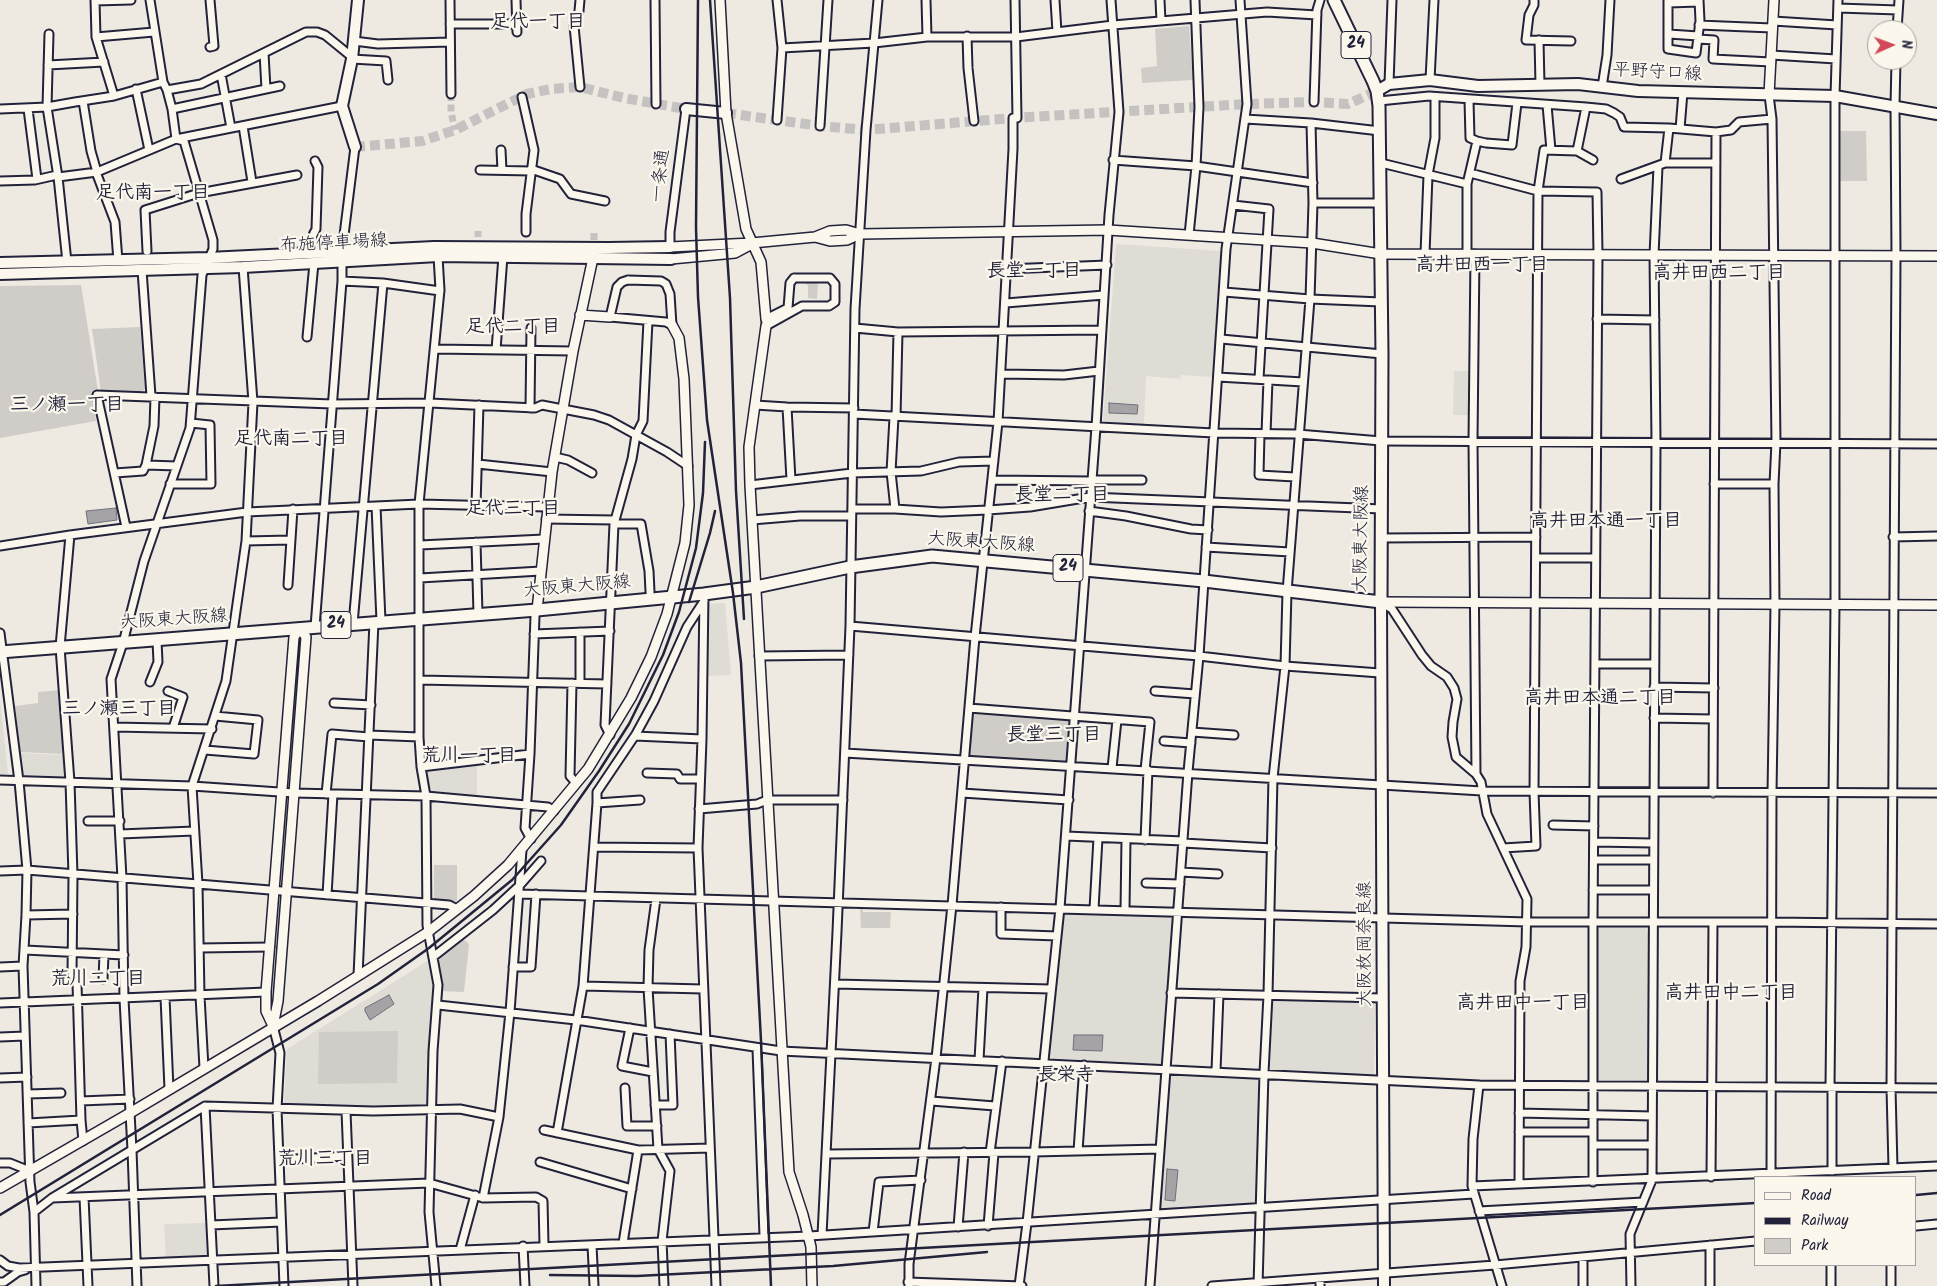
<!DOCTYPE html>
<html>
<head>
<meta charset="utf-8">
<style>
	body { margin:0 }
	#map { position:relative; width:1937px; height:1286px; overflow:hidden; background:#eeeae2; font-family:Kalam,sans-serif }
	canvas { display:block }
	.legend { position:absolute; left:1754px; top:1176px; width:162px; height:90px; box-sizing:border-box; background:#fbf7ec; border:1px solid #a4a2a5; margin:0; padding:6px 9px; list-style:none; font-size:15px; color:#22223b }
	.legend li { display:flex; align-items:center; gap:10px; height:25px }
	.legend b { width:25px; border:1px solid #a4a2a5 }
	.north { position:absolute; left:1867px; top:20px; width:50px; height:50px; box-sizing:border-box; background:#fbf7ec; border:1px solid #a4a2a5; border-radius:50%; rotate:88deg; font-size:14px; font-weight:700; line-height:20px; text-align:center; color:#22223b }
	.north::after { content:''; display:block; margin:auto; width:18px; height:22px; background:#d1495b; clip-path:polygon(50% 0,100% 100%,50% 72%,0 100%) }
</style>
</head>
<body>
<div id="map">
<canvas width="1937" height="1286"></canvas>
<ul class="legend">
<li><b style="height:6px;background:#fbf7ec"></b>Road</li>
<li><b style="height:6px;background:#22223b"></b>Railway</li>
<li><b style="height:14px;background:#d0cdc9"></b>Park</li>
</ul>
<div class="north">N</div>
</div>
<script>
const g = document.querySelector('canvas').getContext('2d');
g.lineJoin = 'round';
function fill(path, color) { g.fillStyle = color; g.fill(path, 'evenodd'); }
const poly = rows => new Path2D(rows.map(r => 'M' + r).join(''));
function strokePath(path, color, width, dash) { g.strokeStyle = color; g.lineWidth = width; g.lineCap = dash ? 'butt' : 'round'; g.setLineDash(dash || []); g.stroke(path); }
function drawText(font, color, halo, rows, align = 'center') {
  g.font = font + ' Kalam,"Klee One",sans-serif'; g.lineWidth = 4.5; g.setLineDash([]); g.textBaseline = 'middle'; g.strokeStyle = halo; g.fillStyle = color; for (const [text, x, y, turn = 0] of rows) {
    g.save(); g.translate(x, y); g.rotate((+turn || 0) * Math.PI / 180); g.textAlign = isNaN(turn) ? turn : align; if (halo) g.strokeText(text, 0, 0); g.fillText(text, 0, 0); g.restore();
  }
}
const built = poly([
	[1117,244,1220,251,1221,253,1212,377,1181,375,1180,379,1146,376,1144,425,1103,421,1116,246],
	[1454,371,1472,371,1471,415,1453,415],
	[725,603,731,675,705,676,706,604],
	[0,699,8,774,0,774],
	[65,749,66,780,24,779,21,776,20,753,61,755],
	[477,763,477,799,429,796,426,769],
	[1064,912,1172,916,1161,1065,1049,1058],
	[1601,926,1645,926,1648,933,1648,1080,1645,1082,1601,1082,1596,1079,1597,931],
	[429,960,433,991,426,1105,379,1107,285,1105,284,1103,287,1049],
	[1271,998,1375,1002,1374,1075,1272,1071,1270,1068],
	[1168,1072,1261,1076,1256,1205,1159,1210],
	[206,1223,207,1257,166,1259,164,1224]
]);
const green = poly([
	[1189,26,1193,80,1142,83,1141,68,1157,66,1155,29],
	[1840,131,1866,131,1867,181,1840,181],
	[804,281,818,282,817,299,808,298,808,286],
	[81,285,98,391,92,395,96,421,0,438,0,286],
	[140,327,145,389,142,392,101,392,92,329],
	[61,690,64,747,61,754,20,752,15,706,38,703,38,692],
	[972,711,1071,719,1068,762,968,757],
	[434,865,457,865,457,901,434,901],
	[860,907,862,907,863,912,891,912,890,928,861,928],
	[462,938,469,944,464,992,440,991,436,958],
	[398,1031,397,1083,318,1084,319,1032]
]);
const water = poly([
	[1109,403,1138,405,1137,414,1109,413,1109,403],
	[116,508,117,520,88,524,86,511,116,508],
	[389,995,394,1004,370,1020,365,1011,365,1008,389,995],
	[1074,1035,1103,1035,1102,1051,1073,1050,1074,1035],
	[1167,1169,1178,1170,1175,1201,1165,1200,1167,1169]
]);
const minorTunnel = poly([
	[451,94,451,112,455,130],
	[594,233,594,248],
	[478,237,478,231]
]);
const secondaryTunnel = poly([
	[726,113,820,126,866,130,1013,118,1247,104,1314,102,1348,104,1377,91],
	[355,147,422,141,455,130,527,94,551,89,580,87,624,98,686,109]
]);
const minor = poly([
	[95,0,96,37,154,32],
	[150,0,163,82,167,90,172,109,176,139],
	[210,0,214,46,210,47],
	[450,0,451,94],
	[516,0,517,32],
	[580,0,579,11,574,26,580,87],
	[655,0,656,104],
	[777,0,782,48,777,120],
	[926,0,927,37],
	[1015,0,1017,118],
	[1055,0,1057,32],
	[1160,0,1161,21],
	[1534,0,1534,5,1529,15,1526,40,1571,41],
	[1668,0,1668,49,1696,53,1700,21,1699,0],
	[95,1,131,0],
	[1668,3,1699,2],
	[1838,8,1898,10],
	[1773,21,1837,25],
	[450,24,517,24],
	[1699,25,1772,28],
	[1897,30,1899,0],
	[49,34,47,107,58,177,67,262],
	[1669,34,1698,36],
	[967,36,968,68,974,121],
	[96,37,114,96],
	[1698,39,1714,40,1713,59,1771,62],
	[1539,40,1540,85],
	[354,41,378,44,450,42],
	[782,48,874,43,927,37,1016,37,1113,25,1267,12,1317,15],
	[264,53,266,89],
	[1771,55,1836,59],
	[352,59,386,61,388,80],
	[48,65,104,62],
	[221,74,231,128],
	[1430,80,1434,0],
	[1389,84,1392,0],
	[1602,87,1607,55,1610,0],
	[136,89,149,150],
	[167,90,201,84,306,32,317,32,325,35,352,57],
	[1769,95,1772,119,1776,442,1774,484,1775,605,1772,793,1771,1174],
	[522,97,534,150,526,214,526,232],
	[83,101,91,151,97,172],
	[1379,101,1429,96,1586,107,1606,109,1614,113,1620,117,1624,127,1669,128],
	[1314,102,1317,10,1320,0],
	[1547,105,1551,150],
	[0,109,47,107,75,102,114,96,163,82],
	[28,109,37,179],
	[172,109,280,86],
	[1245,119,1311,123,1380,131],
	[243,126,252,182],
	[820,126,828,0],
	[1680,129,1683,92],
	[1477,141,1486,143,1512,145,1517,103],
	[501,150,502,170],
	[1577,151,1586,107],
	[1113,160,1196,166,1313,183],
	[1593,160,1577,151,1544,150,1538,191,1597,192,1598,254,1593,922,1593,1182],
	[1381,163,1467,184],
	[1665,163,1716,163],
	[531,169,560,179,571,194,605,201],
	[480,170,531,171],
	[96,172,115,222,118,261],
	[1470,173,1538,191,1534,792,1536,846,1503,848],
	[58,177,97,172,176,139,342,106],
	[1621,179,1665,163,1669,128,1716,132,1731,130,1739,122,1772,119],
	[0,181,35,180,57,175],
	[1313,203,1381,203],
	[1233,205,1269,209,1259,379],
	[1189,235,1196,166,1199,107,1195,0],
	[670,247,670,232,686,109],
	[147,251,145,210,199,193,297,175],
	[313,253,312,237,316,229,318,167,315,161],
	[1425,254,1428,175,1435,138,1435,97],
	[1467,254,1467,184,1477,141,1470,138,1469,100],
	[1475,254,1473,441,1476,774],
	[1006,269,1107,265],
	[142,270,151,396],
	[794,278,830,278,835,284,835,302,829,306,802,306,766,326,766,319,788,308,790,283,794,278],
	[628,280,661,281,666,284,670,294,672,325,666,322,610,317,617,287,622,282,628,280],
	[342,281,383,283,440,291],
	[1224,292,1310,299,1381,302],
	[1006,303,1104,295],
	[1597,319,1655,320],
	[855,328,898,332,1102,330],
	[307,337,314,263],
	[1221,339,1382,354],
	[435,349,573,351],
	[496,350,503,256],
	[1002,374,1064,375,1099,371],
	[1218,377,1303,382],
	[755,405,787,407,854,408],
	[787,407,791,480],
	[530,408,531,328],
	[854,414,1214,433,1298,434,1381,441,1937,444],
	[894,417,891,472,895,509],
	[896,417,898,332],
	[1260,434,1259,475,1295,477],
	[1266,434,1268,380],
	[555,457,568,460,592,473],
	[478,464,552,472],
	[146,465,177,466],
	[115,473,143,471,146,465,154,426,155,397],
	[992,480,1091,481],
	[1091,480,1142,480],
	[170,484,211,484,210,425,191,423],
	[1714,484,1774,484],
	[750,485,852,473,921,471,959,462,994,461],
	[376,506,381,621],
	[476,506,479,405],
	[852,509,895,509,941,512,988,510,1030,507,1090,497,1382,509],
	[1089,511,1126,516,1191,529,1208,530],
	[546,519,615,520],
	[752,520,800,516,851,516],
	[614,524,641,524,649,571,650,592],
	[126,527,97,395,332,404,430,403,535,408,542,405,594,415,609,420,667,452,688,466],
	[1893,537,1937,536],
	[1381,538,1536,537],
	[246,541,290,540],
	[476,542,478,614],
	[420,545,544,539],
	[0,546,70,535,247,512,419,504,547,507],
	[1206,547,1290,552],
	[1536,558,1595,558],
	[420,578,541,571],
	[288,585,293,509],
	[704,594,702,739,698,848,716,1286],
	[1381,602,1392,609,1422,655,1431,666,1447,677,1454,688,1457,699,1453,722,1452,737,1456,757,1476,774,1481,782,1487,814,1527,899,1526,947,1520,981,1519,1184],
	[353,624,383,283],
	[850,626,1199,656,1285,666,1380,673],
	[315,627,342,281,342,251,355,147],
	[0,633,19,781,27,870,26,915,23,966,30,1182,34,1212,36,1286],
	[534,634,610,631],
	[759,656,849,655],
	[1595,664,1654,664],
	[420,680,607,684],
	[150,682,158,662,157,641],
	[572,683,570,776,576,783],
	[580,683,580,632],
	[1654,687,1714,688],
	[168,691,183,697,173,728],
	[1155,691,1195,694],
	[334,703,371,705],
	[969,708,1150,722,1145,770],
	[1654,718,1713,719],
	[114,727,212,729],
	[1192,732,1234,735],
	[369,735,419,737],
	[610,735,605,725,614,524,632,459,636,435,643,421,648,321],
	[635,736,702,739],
	[1164,741,1191,743],
	[205,750,254,754,258,720,215,716],
	[845,753,1482,791,1937,793],
	[421,767,530,754],
	[1112,768,1117,720],
	[647,773,677,774,680,779,700,779],
	[0,780,192,786,294,793,426,796,548,807,554,811],
	[962,793,1069,800],
	[1713,793,1716,132],
	[326,794,332,734,369,737],
	[597,803,640,800],
	[699,809,757,804,767,800,843,800],
	[88,821,120,821],
	[1553,825,1594,826],
	[120,834,194,831],
	[1066,836,1183,841],
	[531,839,525,828,530,754,535,616,537,610],
	[1145,840,1148,770],
	[1594,842,1653,843],
	[1183,843,1272,848],
	[594,847,698,848],
	[1594,860,1653,860],
	[0,871,27,870,198,884,449,905,457,909],
	[1181,872,1218,874],
	[1146,883,1180,884],
	[1593,890,1653,890],
	[519,894,1528,922,1773,922,1937,924],
	[327,895,333,794],
	[656,899,649,950,648,988,658,1149,670,1171,662,1241,664,1286],
	[1001,907,1001,934,1057,936],
	[1094,909,1098,838],
	[1125,910,1126,839],
	[26,915,73,914],
	[199,948,270,947],
	[25,950,124,955],
	[433,957,493,910,520,885,541,861],
	[0,967,23,966],
	[513,967,531,967,536,894],
	[358,976,374,622],
	[103,979,104,954],
	[835,984,1051,989],
	[583,986,703,989],
	[1171,993,1383,998],
	[165,997,169,1089],
	[0,1003,266,992],
	[438,1005,576,1020,781,1051,1479,1085,1937,1088],
	[273,1026,280,1053,277,1109,284,1286],
	[630,1028,622,1066,653,1072],
	[0,1037,25,1036],
	[757,1049,764,1236],
	[979,1060,983,988],
	[204,1068,200,996,198,884,192,786,226,681,246,541,253,402,243,267],
	[1216,1071,1219,994],
	[0,1078,27,1077],
	[1479,1085,1473,1139,1472,1186,1502,1286],
	[1830,1087,1835,604,1835,96,1838,0],
	[1832,1087,1832,1171],
	[625,1088,627,1126,657,1126],
	[28,1094,61,1093],
	[81,1101,130,1099],
	[931,1101,995,1106],
	[655,1105,673,1105,670,1034],
	[205,1106,214,1286],
	[346,1111,353,1286],
	[1519,1113,1652,1116],
	[81,1120,83,1141],
	[28,1123,81,1120,77,983,72,975,73,875,70,782,60,647,70,535],
	[544,1130,638,1150,710,1148],
	[1519,1132,1593,1132],
	[557,1133,583,986,597,803,597,792,636,734,654,701,687,627,704,601],
	[1593,1145,1652,1145],
	[1078,1151,1084,1065],
	[990,1153,1002,1061],
	[826,1154,1034,1152,1160,1149],
	[279,1160,347,1156],
	[540,1162,632,1189],
	[0,1163,10,1163,30,1171],
	[1893,1168,1891,1088,1896,256,1895,106,1896,60],
	[1711,1177,1713,922],
	[1472,1186,1937,1166],
	[84,1197,88,1286],
	[52,1198,429,1183,483,1198,536,1197,543,1201,544,1245],
	[483,1198,499,1117,510,1012,522,850],
	[1479,1211,1643,1202],
	[34,1212,52,1198,205,1106,373,1111,460,1109,499,1117],
	[211,1225,281,1222],
	[988,1226,994,1153],
	[1916,1226,1937,1224],
	[958,1227,964,1152],
	[873,1232,879,1182,921,1180],
	[822,1235,837,932,850,626,855,309,866,130,878,0],
	[623,1243,638,1150],
	[592,1245,594,1286],
	[1710,1245,1710,1286],
	[523,1246,525,1286],
	[460,1250,475,1195],
	[1583,1257,1583,1286],
	[0,1260,8,1266,19,1268,809,1236,1474,1194],
	[1831,1265,1831,1286],
	[1320,1278,1320,1286],
	[0,1282,4,1282,18,1272,25,1270],
	[908,1282,1022,1286],
	[137,1286,132,1150,124,999,122,878,111,679,123,643,144,561,190,428,202,275,213,249,213,240,184,141,176,139],
	[436,1286,429,1212,433,1051,438,985,427,925,426,796,421,767,419,737,419,504,440,290,438,256,437,252],
	[909,1286,909,1264,936,1058,952,905,975,637,998,422,1013,149,1013,118],
	[1019,1286,1027,1223,1060,908,1096,427,1109,215,1119,112,1111,0],
	[1150,1286,1188,772,1199,656,1226,249,1247,104,1240,0],
	[1212,1286,1495,1265,1756,1241],
	[1258,1286,1264,1073,1268,995,1273,778,1285,666,1287,592,1310,299,1313,203,1311,123],
	[1631,1286,1630,1234,1652,1180,1656,442,1654,255,1658,167],
	[1891,1286,1891,1265]
]);
const tertiary = poly([
	[720,0,726,113,746,229,761,262,766,319],
	[1769,95,1774,0],
	[815,237,830,241,847,240,860,234],
	[670,247,752,243,815,237,830,231,846,230,860,234,1108,230,1312,243,1381,254,1937,256],
	[671,259,735,253,750,245],
	[580,315,610,317],
	[766,326,749,447,750,485,789,1172,803,1215,811,1247,812,1286],
	[1381,602,1937,605],
	[537,610,552,472,573,351,594,253],
	[300,628,306,637,278,1001,273,1026,266,1011,266,992,294,637,300,628],
	[0,1188,130,1113,318,1001,428,932,474,896,508,865,588,769,631,698,651,657,667,614,685,543,689,505,684,379,679,338,672,325]
]);
const secondary = poly([
	[1377,91,1389,84,1430,80,1478,86,1578,84,1638,91,1835,96,1937,114],
	[686,109,726,113],
	[355,147,342,106,352,59,358,0],
	[0,263,208,258,434,247,608,248,670,247],
	[0,274,243,267,438,256,671,259],
	[1381,602,1384,1286]
]);
const primary = poly([
	[0,652,537,610,704,594,756,587,850,567,932,556,1204,581,1381,602,1382,354,1379,106,1377,91,1373,81,1334,0]
]);
const rail = poly([
	[698,0,696,227,698,297,707,420,733,593,741,663,761,1041,771,1286],
	[710,0,730,298,736,491,744,619],
	[689,602,710,533,715,511],
	[1916,1195,1937,1193],
	[0,1215,378,984,429,948,512,880,561,825,599,771,629,724,663,655,679,612,696,548,703,493,705,442],
	[550,1275,637,1276,833,1266,987,1252],
	[216,1286,1756,1203]
]);
const shields = [
	[1356,45,30],
	[1068,568,30],
	[336,625,30]
];
const shieldNames = [
	["24",1356,45],
	["24",1068,568],
	["24",336,625]
];
const streetNames = [
	["平野守口線",1657,74,3],
	["一条通",662,176,-83],
	["布施停車場線",334,245,-3],
	["大阪東大阪線",1363,539,-89],
	["大阪東大阪線",981,544,4],
	["大阪東大阪線",577,588,-5],
	["大阪東大阪線",174,621,-4],
	["大阪枚岡奈良線",1367,944,-90]
];
const neighbourhoodNames = [
	["足代一丁目",538,24],
	["足代南一丁目",153,195],
	["高井田西一丁目",1482,267],
	["長堂一丁目",1034,273],
	["高井田西二丁目",1719,275],
	["足代二丁目",513,329],
	["三ノ瀬一丁目",67,407],
	["足代南二丁目",291,441],
	["長堂二丁目",1062,497],
	["足代三丁目",513,511],
	["高井田本通一丁目",1606,523],
	["高井田本通二丁目",1600,700],
	["三ノ瀬三丁目",119,711],
	["長堂三丁目",1054,737],
	["荒川一丁目",469,758],
	["荒川二丁目",98,981],
	["高井田中二丁目",1731,995],
	["高井田中一丁目",1523,1005],
	["長栄寺",1066,1077],
	["荒川三丁目",325,1161]
];
fill(built, '#dfdbd5');
fill(green, '#d0cdc9');
fill(water, '#a6a3a7');
strokePath(water, '#716f7c', 1);
strokePath(minorTunnel, '#c5c2c1', 7, [7, 3.5]);
strokePath(secondaryTunnel, '#c5c2c1', 10, [10, 5]);
strokePath(minor, '#22223b', 11);
strokePath(tertiary, '#22223b', 12);
strokePath(secondary, '#22223b', 14);
strokePath(primary, '#22223b', 15);
strokePath(minor, '#fbf7ec', 7);
strokePath(tertiary, '#fbf7ec', 9);
strokePath(secondary, '#fbf7ec', 10);
strokePath(primary, '#fbf7ec', 11);
strokePath(rail, '#22223b', 2.5);
for (const [x, y, w] of shields) { const box = new Path2D(); box.roundRect(x - w / 2, y - 13.5, w, 27, 4); g.fillStyle = '#fbf7ec'; g.fill(box); strokePath(box, '#22223b', 1); }
drawText('bold 16px', '#22223b', null, shieldNames);
drawText('18px', '#22223b', '#fbf7ec', streetNames);
drawText('bold 19px', '#22223b', '#fbf7ec', neighbourhoodNames);
</script>
</body>
</html>
